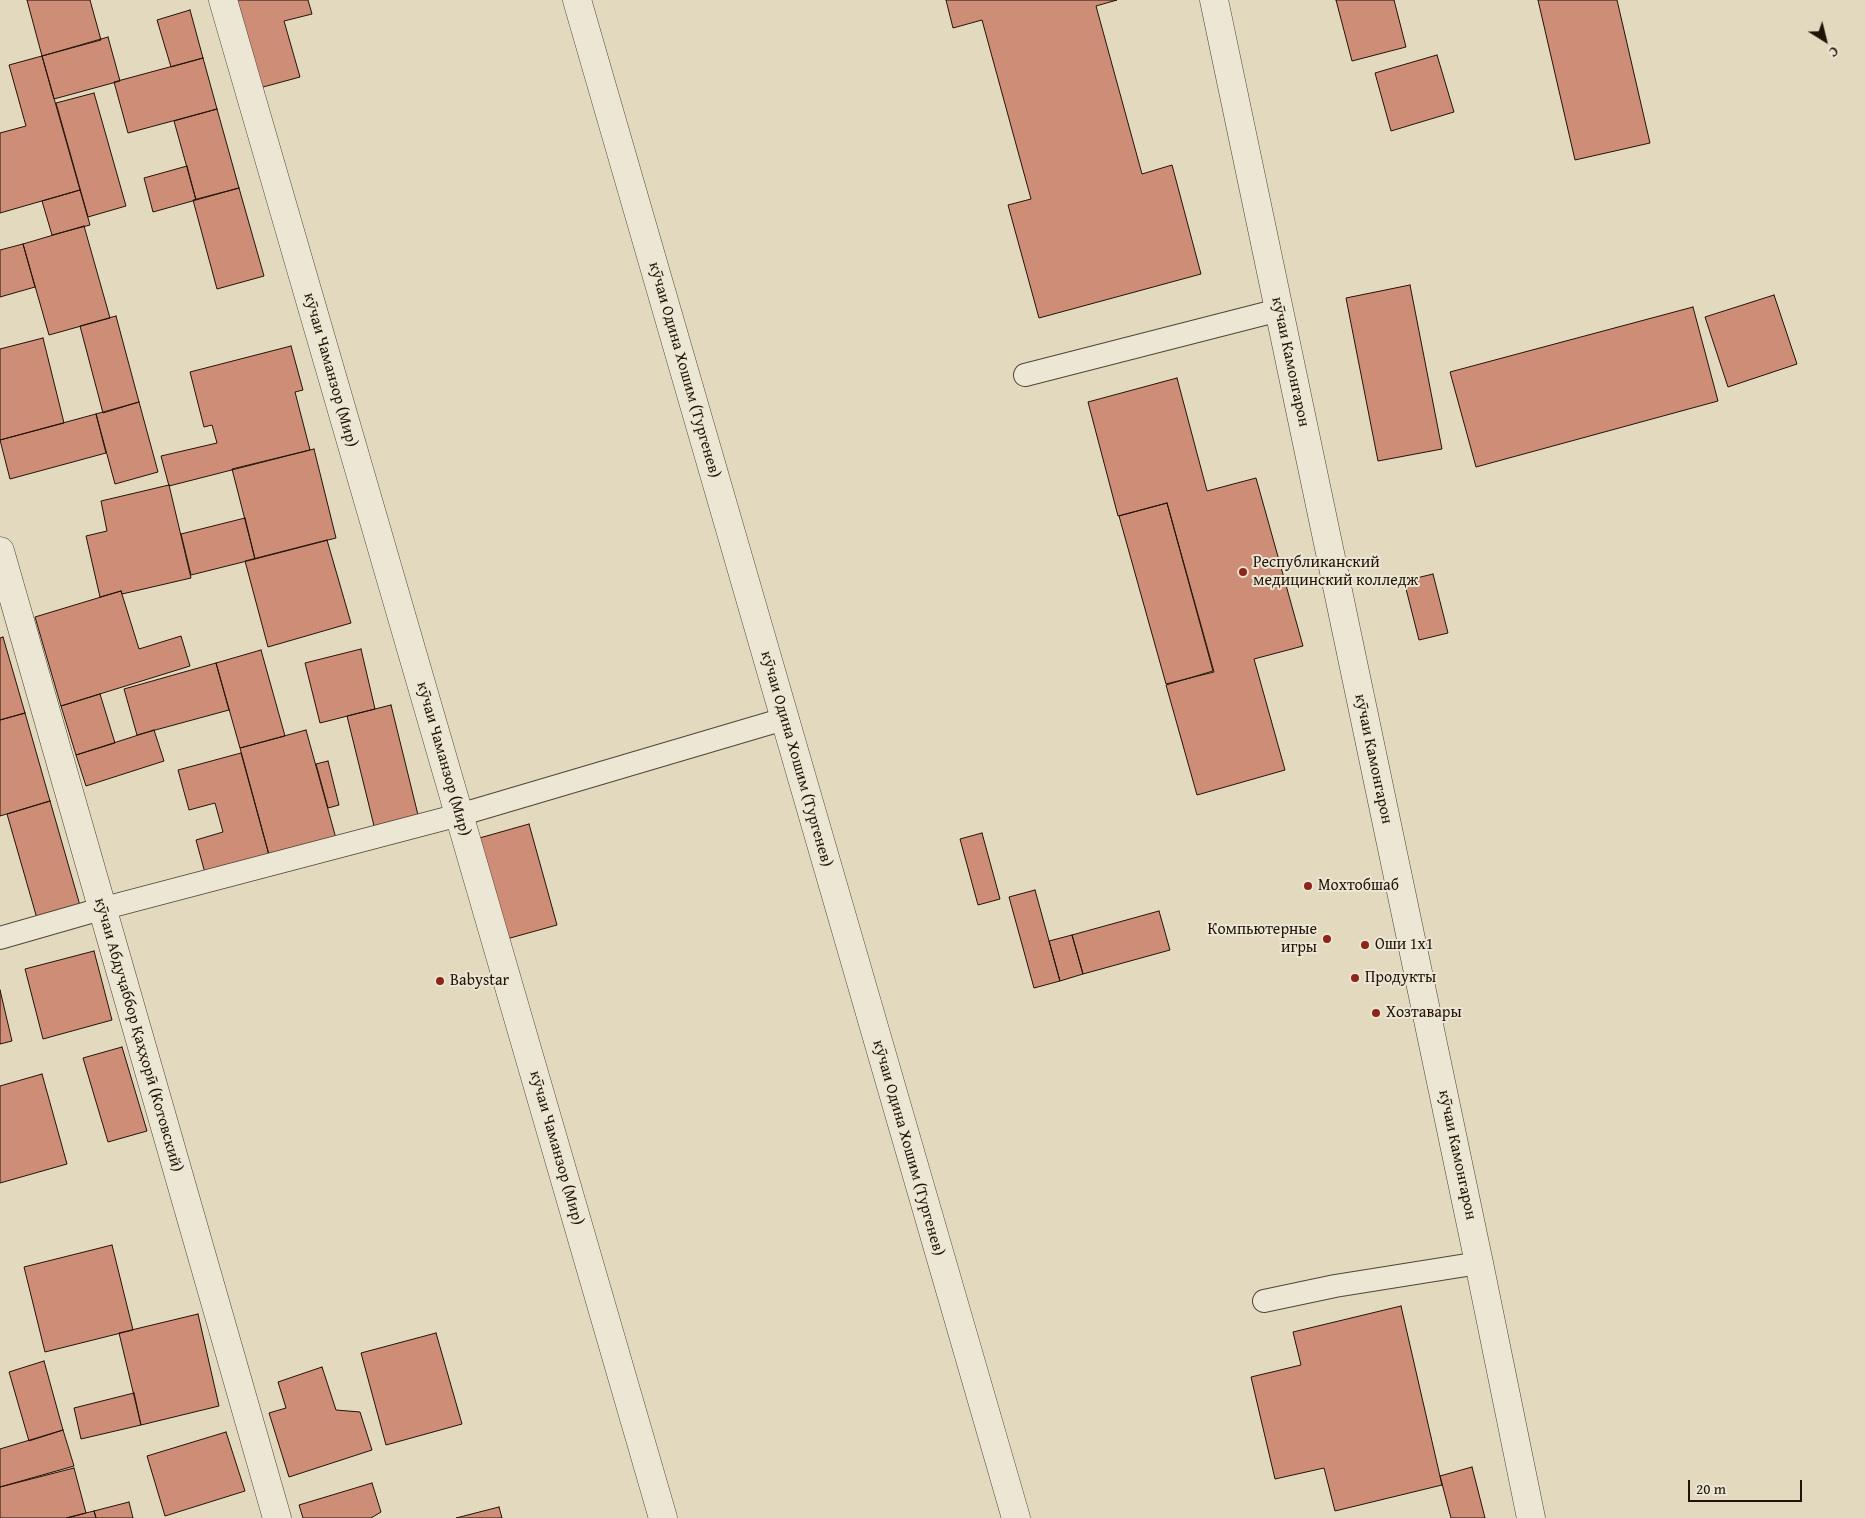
<!DOCTYPE html>
<html>
<head>
<meta charset="utf-8">
<style>
	body { margin:0 }
	#map { position:relative; width:1865px; height:1518px; overflow:hidden; background:#e2d9be; font-family:"Gentium Book Plus",serif }
	canvas { display:block }
	.north { position:absolute; left:1800px; top:15px; width:50px; height:50px; -webkit-text-stroke:4px #ece6d5; paint-order:stroke; rotate:144deg; font-size:14px; font-weight:700; line-height:20px; text-align:center; color:#221307 }
	.north::after { content:''; display:block; margin:auto; width:18px; height:22px; background:#221307; clip-path:polygon(50% 0,100% 100%,50% 72%,0 100%) }
	.scale { position:absolute; left:1688px; top:1480px; width:114px; height:22px; box-sizing:border-box; border:2px solid #221307; border-top:0; padding-left:6px; font-size:15px; line-height:18px; white-space:nowrap; color:#221307; -webkit-text-stroke:4px #ece6d5; paint-order:stroke }
</style>
</head>
<body>
<div id="map">
<canvas width="1865" height="1518"></canvas>
<div class="north">С</div>
<div class="scale">20 m</div>
</div>
<script>
const g = document.querySelector('canvas').getContext('2d');
g.lineJoin = 'round';
function fill(path, color) { g.fillStyle = color; g.fill(path, 'evenodd'); }
const poly = rows => new Path2D(rows.map(r => 'M' + r).join(''));
function strokePath(path, color, width, dash) { g.strokeStyle = color; g.lineWidth = width; g.lineCap = dash ? 'butt' : 'round'; g.setLineDash(dash || []); g.stroke(path); }
function drawText(font, color, halo, rows, align = 'center') {
  g.font = font + ' "Gentium Book Plus",serif'; g.lineWidth = 4; g.setLineDash([]); g.textBaseline = 'middle'; g.strokeStyle = halo; g.fillStyle = color; for (const [text, x, y, turn = 0] of rows) {
    g.save(); g.translate(x, y); g.rotate((+turn || 0) * Math.PI / 180); g.textAlign = isNaN(turn) ? turn : align; if (halo) g.strokeText(text, 0, 0); g.fillText(text, 0, 0); g.restore();
  }
}
const building = poly([
	[27,0,90,0,101,40,42,56,27,0],
	[236,0,308,0,312,14,284,21,300,77,252,90,236,0],
	[946,0,1117,0,1096,6,1142,174,1172,165,1201,274,1039,318,1008,205,1031,199,982,20,953,28,946,0],
	[1336,0,1394,0,1406,47,1352,61,1336,0],
	[1538,0,1617,0,1650,143,1575,160,1538,0],
	[190,10,203,58,171,67,157,20,190,10],
	[108,37,120,81,54,99,42,56,108,37],
	[1437,55,1454,112,1391,131,1375,73,1437,55],
	[42,56,80,190,0,213,0,133,26,126,9,65,42,56],
	[203,58,217,109,128,133,114,82,203,58],
	[94,93,126,206,88,217,56,103,94,93],
	[217,109,239,188,196,200,174,121,217,109],
	[187,166,196,200,153,212,144,178,187,166],
	[239,188,264,276,217,289,193,200,239,188],
	[80,190,90,225,52,235,42,201,80,190],
	[84,226,110,318,49,335,23,244,84,226],
	[23,244,35,287,0,297,0,250,23,244],
	[1410,285,1442,449,1378,461,1346,298,1410,285],
	[1774,295,1797,364,1728,387,1705,317,1774,295],
	[1693,307,1718,401,1476,467,1450,372,1693,307],
	[116,316,139,402,103,413,80,326,116,316],
	[43,338,64,423,0,440,0,349,43,338],
	[291,346,303,390,295,392,310,450,169,486,161,456,217,443,212,425,204,427,190,372,291,346],
	[1177,378,1207,491,1256,478,1303,646,1254,659,1285,770,1197,795,1166,685,1213,671,1167,503,1118,516,1088,402,1177,378],
	[139,402,158,472,115,484,96,414,139,402],
	[96,414,106,453,10,479,0,440,96,414],
	[314,449,336,538,255,559,232,469,314,449],
	[169,485,191,578,122,594,121,591,100,597,86,536,107,531,101,501,169,485],
	[1167,503,1214,672,1166,684,1119,516,1167,503],
	[245,518,255,559,191,575,181,534,245,518],
	[327,540,351,623,268,647,245,561,327,540],
	[1433,574,1448,633,1419,640,1404,581,1433,574],
	[121,591,139,649,181,636,190,666,61,706,35,617,121,591],
	[3,637,25,713,0,720,0,638,3,637],
	[361,649,375,709,320,723,305,663,361,649],
	[261,650,285,736,240,748,216,663,261,650],
	[216,663,229,710,137,735,124,689,216,663],
	[100,694,115,743,76,755,61,706,100,694],
	[391,705,419,819,375,830,347,716,391,705],
	[25,713,50,801,0,816,0,720,25,713],
	[154,730,164,761,86,786,76,755,154,730],
	[306,730,337,842,269,855,240,748,306,730],
	[241,753,269,855,205,873,196,840,223,832,215,803,189,810,178,770,241,753],
	[328,761,339,805,328,808,316,764,328,761],
	[50,801,81,909,38,922,7,814,50,801],
	[529,824,557,925,503,940,476,839,529,824],
	[982,833,1000,899,978,905,960,839,982,833],
	[1035,890,1060,981,1034,988,1009,897,1035,890],
	[1159,911,1170,950,1083,974,1072,935,1159,911],
	[1072,935,1083,974,1060,981,1049,941,1072,935],
	[94,951,112,1020,43,1039,25,969,94,951],
	[0,990,12,1041,0,1044,0,990],
	[122,1047,147,1131,108,1142,83,1058,122,1047],
	[42,1074,67,1164,0,1183,0,1086,42,1074],
	[112,1245,133,1330,45,1352,24,1267,112,1245],
	[1401,1306,1442,1485,1335,1511,1324,1468,1275,1479,1251,1377,1301,1365,1293,1332,1401,1306],
	[198,1314,219,1406,141,1425,119,1333,198,1314],
	[436,1333,462,1424,386,1445,361,1353,436,1333],
	[44,1361,63,1430,29,1441,9,1372,44,1361],
	[322,1367,336,1410,360,1412,372,1450,289,1477,269,1413,286,1408,278,1382,322,1367],
	[134,1393,141,1425,81,1439,74,1408,134,1393],
	[63,1430,74,1466,0,1487,0,1449,63,1430],
	[226,1432,245,1491,165,1516,147,1456,226,1432],
	[1472,1467,1485,1518,1451,1518,1440,1476,1472,1467],
	[74,1468,86,1513,67,1518,0,1518,0,1487,74,1468],
	[372,1483,381,1512,371,1518,303,1518,299,1505,372,1483],
	[129,1502,133,1518,96,1518,94,1511,129,1502],
	[499,1507,502,1518,456,1518,499,1507],
	[94,1511,96,1518,66,1518,94,1511]
]);
const lane = poly([
	[1025,375,1279,310],
	[0,938,101,909,459,815,784,719],
	[1264,1301,1335,1286,1479,1263]
]);
const street = poly([
	[223,0,663,1518],
	[577,0,1016,1518],
	[1214,0,1479,1263,1531,1518],
	[0,551,277,1518]
]);
const markers = [
	[1243,572,5,"#8f2418"],
	[1308,886,5,"#8f2418"],
	[1327,939,5,"#8f2418"],
	[1365,945,5,"#8f2418"],
	[1355,978,5,"#8f2418"],
	[440,981,5,"#8f2418"],
	[1376,1013,5,"#8f2418"]
];
const streetNames = [
	["кӯчаи Камонгарон",1290,362,78],
	["кӯчаи Чаманзор (Мир)",330,370,74],
	["кӯчаи Одина Хошим (Тургенев)",684,370,74],
	["кӯчаи Чаманзор (Мир)",443,759,74],
	["кӯчаи Одина Хошим (Тургенев)",796,759,74],
	["кӯчаи Камонгарон",1373,759,78],
	["кӯчаи Абдуҷаббор Қаҳҳорӣ (Котовский)",138,1035,74],
	["кӯчаи Чаманзор (Мир)",556,1148,74],
	["кӯчаи Одина Хошим (Тургенев)",908,1148,74],
	["кӯчаи Камонгарон",1457,1155,78]
];
const poiNames = [
	["Республиканский",1253,563],
	["медицинский колледж",1253,581],
	["Мохтобшаб",1318,886],
	["Компьютерные",1317,930,"right"],
	["игры",1317,948,"right"],
	["Оши 1x1",1375,945],
	["Продукты",1365,978],
	["Babystar",450,981],
	["Хозтавары",1386,1013]
];
fill(building, '#ce8d77');
strokePath(building, '#221307', 1);
strokePath(lane, '#524435', 24);
strokePath(street, '#524435', 29);
strokePath(lane, '#ece6d5', 22);
strokePath(street, '#ece6d5', 28);
for (const [x, y, r, color] of markers) { const dot = new Path2D(); dot.arc(x, y, r, 0, 2 * Math.PI); g.fillStyle = color; g.fill(dot); strokePath(dot, '#ece6d5', 2); }
drawText('16px', '#221307', '#ece6d5', streetNames);
drawText('16px', '#221307', '#ece6d5', poiNames, 'left');
</script>
</body>
</html>
